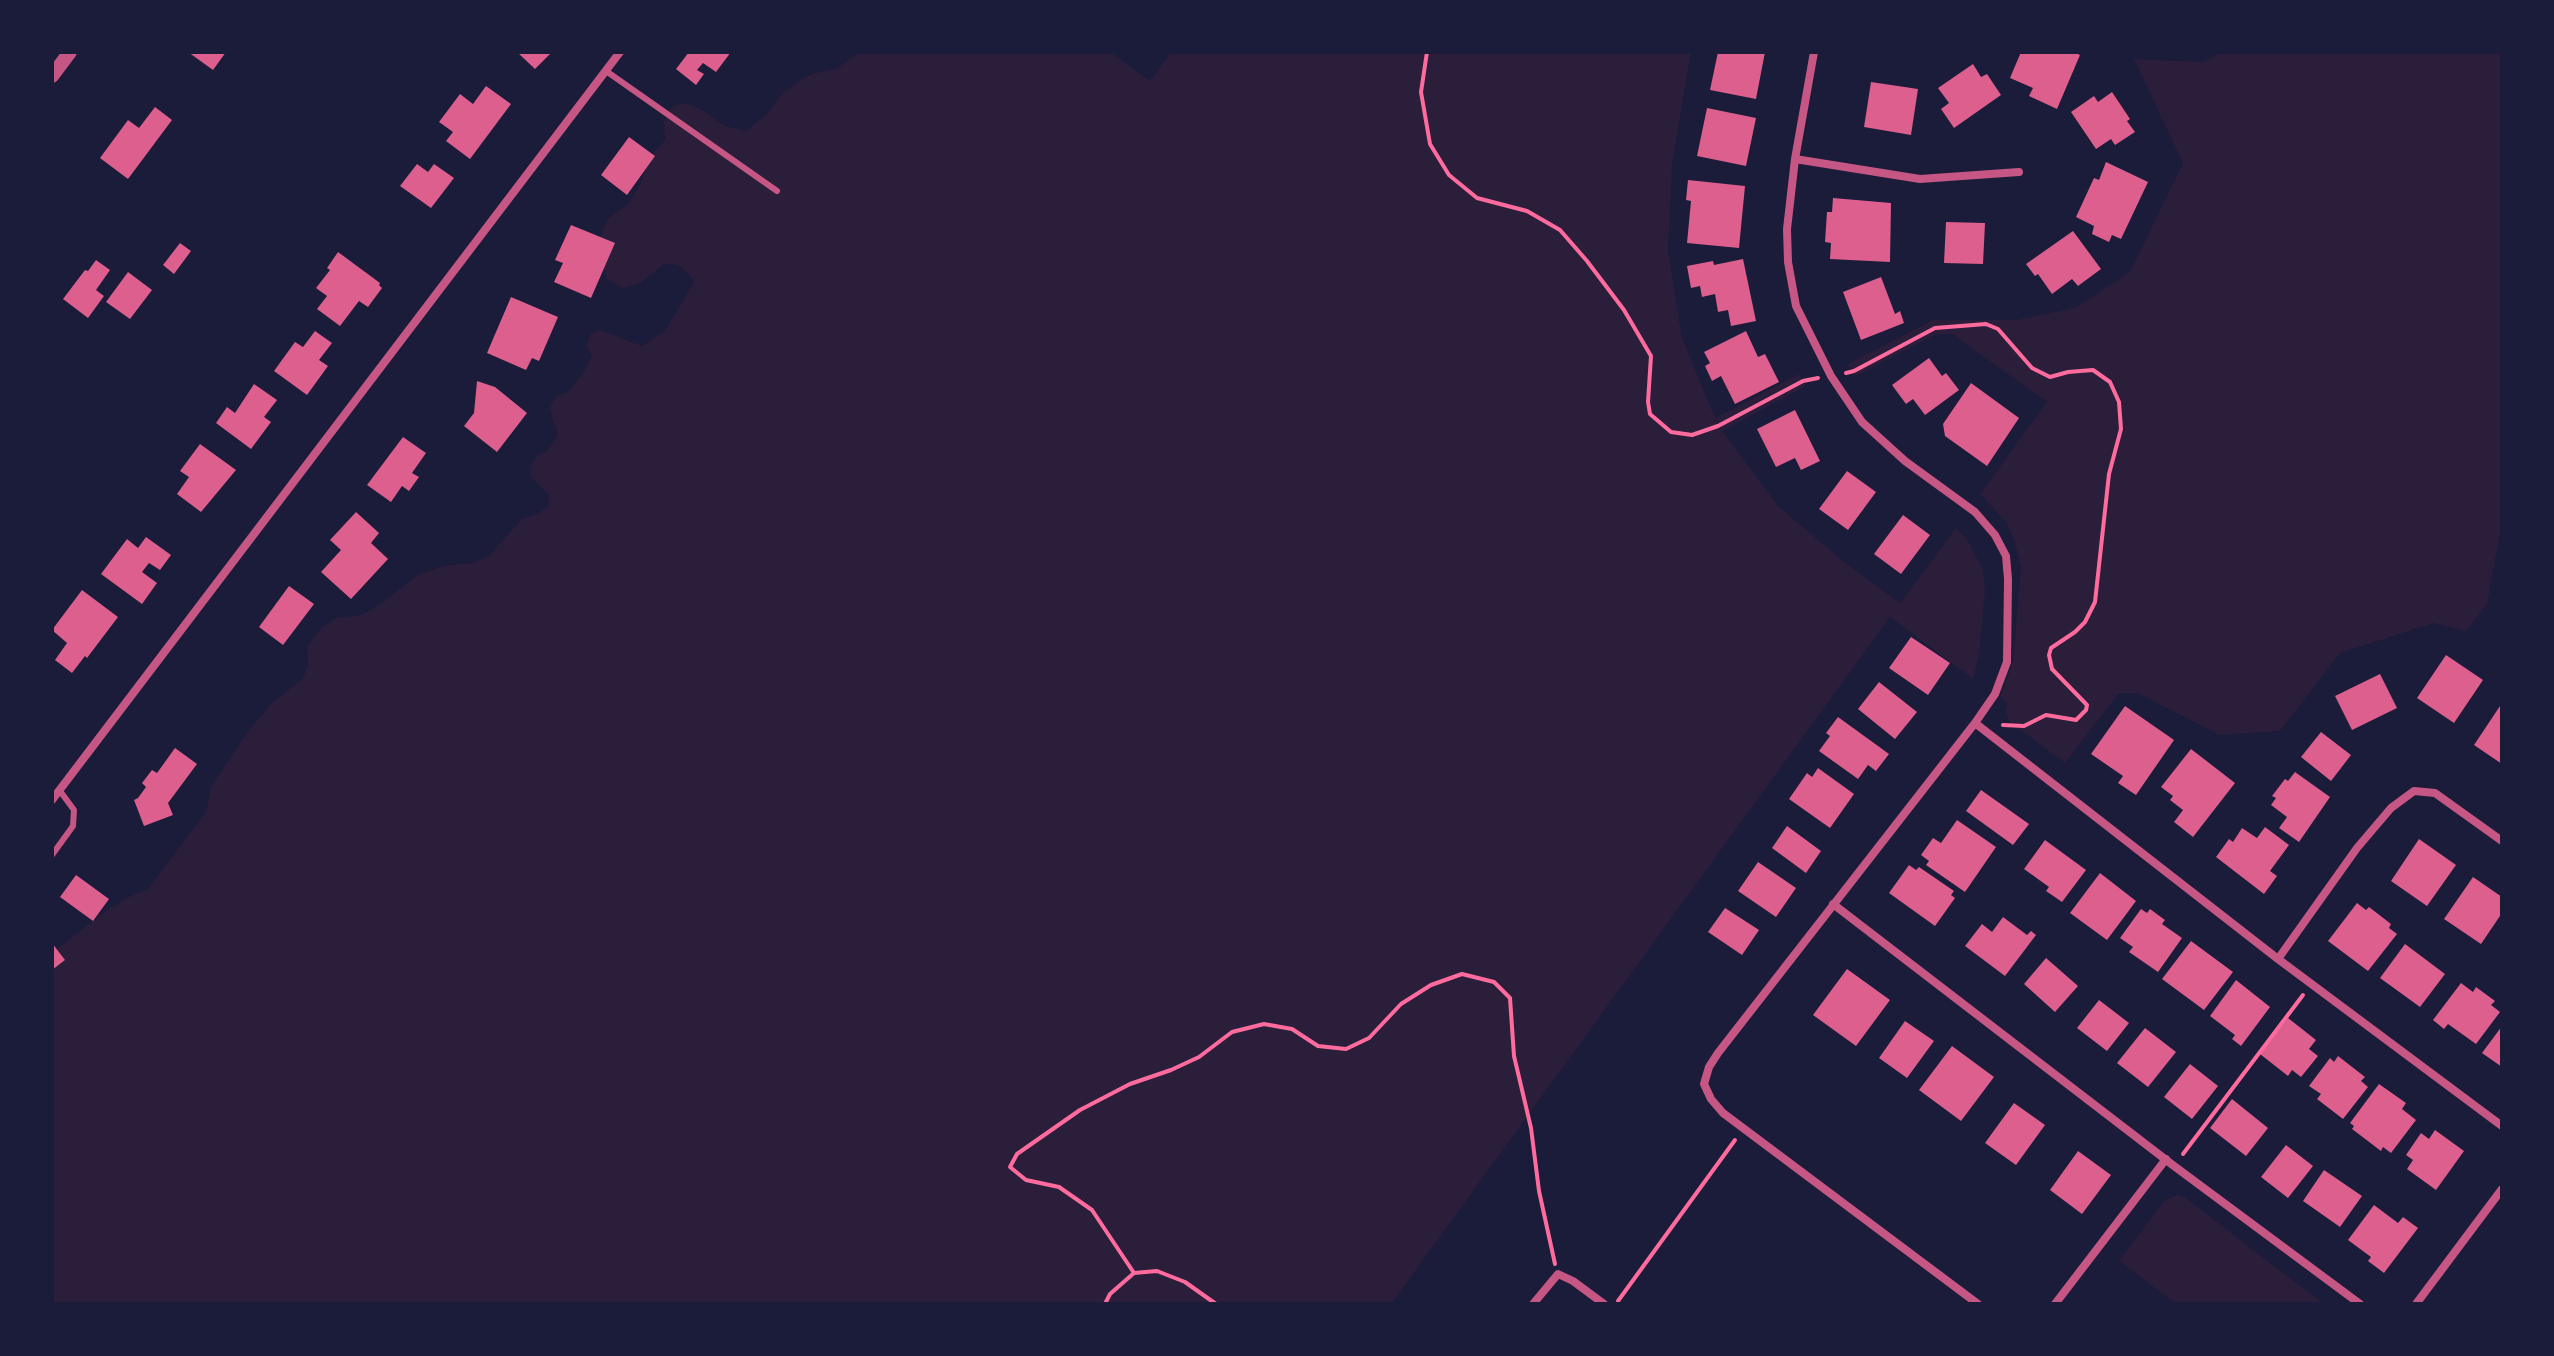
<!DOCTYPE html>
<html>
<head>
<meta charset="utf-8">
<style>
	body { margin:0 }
	#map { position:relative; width:2554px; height:1356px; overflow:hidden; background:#1b1b3a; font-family:Rubik,sans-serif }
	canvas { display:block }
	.frame { position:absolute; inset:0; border:54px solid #1b1b3a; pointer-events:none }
</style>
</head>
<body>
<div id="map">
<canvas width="2554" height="1356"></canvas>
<div class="frame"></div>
</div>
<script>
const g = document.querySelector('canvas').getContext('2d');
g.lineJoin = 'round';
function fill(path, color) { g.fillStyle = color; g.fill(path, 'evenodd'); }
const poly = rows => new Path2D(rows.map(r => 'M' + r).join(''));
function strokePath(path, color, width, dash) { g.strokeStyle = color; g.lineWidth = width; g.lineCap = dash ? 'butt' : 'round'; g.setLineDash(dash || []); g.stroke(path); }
const green = poly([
	[859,52,1110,52,1150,81,1171,52,1691,52,1672,165,1668,252,1682,338,1715,418,1799,374,1806,386,1722,431,1778,506,1843,561,1900,603,1956,528,1967,539,1983,570,1985,591,1979,656,1973,679,1890,617,1391,1304,52,1304,52,953,106,911,129,897,148,889,206,812,211,787,247,733,270,705,303,678,308,665,307,646,321,628,336,618,361,615,381,604,418,575,443,566,472,563,489,556,522,519,537,514,548,507,549,495,531,477,531,465,539,454,547,451,555,441,558,431,553,422,550,408,556,396,568,392,583,373,592,356,587,346,590,334,600,330,642,346,665,331,694,282,688,273,678,265,664,264,639,284,622,288,607,279,597,244,608,219,628,204,642,181,647,160,665,140,664,122,672,107,684,103,699,108,725,126,746,131,767,114,783,92,811,74,836,69],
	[2221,52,2502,52,2502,522,2487,604,2466,631,2434,623,2340,653,2280,731,2219,735,2138,693,2119,693,2065,763,2010,722,2005,713,2007,703,2000,698,2013,661,2021,567,2014,540,2006,522,1980,494,2047,402,1952,334,1936,334,1856,376,1848,364,1933,320,2017,320,2075,308,2130,272,2183,163,2134,59,2204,62],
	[2177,1195,2184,1197,2324,1304,2176,1304,2119,1261,2165,1200]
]);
const building = poly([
	[188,52,226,52,213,70],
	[517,52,552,52,535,69],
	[689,52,731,52,716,72,703,63,697,70,704,74,696,85,676,69],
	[1718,52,1765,52,1756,99,1710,90],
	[2021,52,2073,52,2080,55,2057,109,2029,96,2033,88,2010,78],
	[1973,64,1981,77,1987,74,2001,95,1954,128,1941,109,1949,103,1938,88],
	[1871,82,1918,89,1911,135,1864,127],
	[486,86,511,104,470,159,446,141,453,132,439,122,460,94,473,104],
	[2112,92,2130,119,2127,121,2135,132,2115,145,2111,139,2096,149,2071,112,2094,96,2098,102],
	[155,107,172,120,128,179,100,158,128,120,139,128],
	[1707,108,1756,118,1746,166,1697,156],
	[629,137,655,156,627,195,601,175],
	[2106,162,2148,182,2121,239,2112,235,2109,242,2092,234,2094,226,2076,217,2094,178,2099,180],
	[417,164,428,172,434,164,454,178,431,208,400,186],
	[1688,180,1745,186,1739,248,1687,243,1691,201,1686,200],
	[1833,198,1891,203,1890,262,1830,259,1831,243,1825,242,1827,212,1832,212],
	[1946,222,1985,223,1983,264,1944,263],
	[571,225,615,243,591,298,554,282,563,263,555,260],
	[2073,231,2101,269,2078,286,2072,279,2052,294,2038,274,2035,276,2026,264],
	[180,243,191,251,174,274,163,265],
	[338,252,380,283,379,285,382,288,368,307,359,301,340,326,317,309,327,296,316,288,330,270,327,268],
	[1743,259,1756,321,1731,326,1728,310,1718,312,1715,294,1702,297,1700,286,1691,288,1687,266,1713,261,1714,265],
	[96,260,110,270,96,290,104,296,88,318,63,299,85,270,88,271],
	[128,272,152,290,130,319,106,302],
	[1881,277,1895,314,1900,311,1904,323,1861,340,1843,292],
	[511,297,558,317,539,361,532,358,526,370,487,353],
	[315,331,332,343,319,360,328,366,307,395,274,371,295,342,303,347],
	[1746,331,1758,357,1765,354,1779,382,1735,404,1721,376,1712,381,1705,366,1710,363,1704,352],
	[1929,358,1942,376,1946,373,1959,390,1925,415,1913,399,1906,404,1892,385],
	[477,381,495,387,527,413,497,452,464,426,474,413],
	[1971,383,2019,418,1987,466,1945,436,1943,424],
	[254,384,277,400,264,417,271,422,251,449,216,423,227,407,235,413],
	[1795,410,1820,461,1801,470,1795,458,1776,467,1757,429],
	[403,437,426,453,412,473,419,477,409,491,402,486,391,502,367,485],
	[200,444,236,470,201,512,177,494,189,477,180,471],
	[1847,471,1876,492,1848,530,1819,509],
	[356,512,379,533,371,543,388,559,351,599,321,572,341,550,330,540],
	[1903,515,1930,535,1901,574,1874,554],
	[146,537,171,555,160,570,149,563,142,572,157,583,142,604,101,574,127,539,138,548],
	[289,586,314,604,283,645,259,627],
	[82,590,118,617,87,658,85,656,72,673,55,660,67,643,52,630],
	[1911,637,1950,663,1928,695,1889,668],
	[2446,655,2483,680,2454,723,2417,698],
	[2380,674,2397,708,2352,730,2335,696],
	[1879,682,1917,712,1895,739,1858,709],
	[2502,703,2502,764,2474,745],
	[2125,706,2174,740,2136,795,2118,783,2123,776,2091,754],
	[1838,717,1889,754,1876,771,1868,765,1858,779,1819,751,1830,736,1826,733],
	[2321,732,2351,755,2331,781,2301,757],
	[175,748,197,764,168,803,173,815,144,826,134,800,138,798,146,787,142,783,152,770,157,773],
	[2191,749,2235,783,2193,837,2174,822,2183,810,2170,800,2173,796,2161,787],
	[1818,768,1854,794,1830,828,1789,799,1807,773,1812,777],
	[2295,772,2330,797,2299,842,2279,828,2287,817,2271,805,2276,798,2272,796,2285,779,2288,781],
	[1981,790,2029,824,2013,845,1966,811],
	[1957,820,1996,847,1965,892,1926,865,1929,861,1921,855,1933,838,1941,843],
	[1787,826,1821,851,1806,873,1772,848],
	[2265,827,2289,845,2270,871,2277,876,2264,894,2216,857,2229,839,2233,842,2242,828,2257,838],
	[2419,839,2456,865,2427,906,2391,881],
	[2045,840,2086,870,2062,902,2046,891,2049,887,2024,869],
	[1758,862,1796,888,1776,917,1738,891],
	[1909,865,1916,870,1919,867,1954,891,1951,895,1955,898,1935,926,1889,893],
	[2100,873,2136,901,2107,940,2070,913],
	[76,875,109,899,93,921,60,897],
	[2473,877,2502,897,2502,913,2481,944,2444,919],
	[2357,903,2366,910,2369,907,2391,924,2389,928,2397,934,2368,971,2328,941],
	[1725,908,1759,930,1742,955,1708,932],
	[2141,909,2147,913,2150,909,2165,920,2162,924,2182,938,2158,972,2129,952,2133,947,2120,938],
	[2003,917,2027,935,2031,931,2036,935,2005,976,1965,946,1982,924,1992,932],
	[2191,941,2233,972,2204,1010,2162,979],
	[52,943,65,960,52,970],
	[2405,944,2445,974,2420,1007,2380,978],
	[2046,958,2078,986,2055,1012,2024,984],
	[1847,969,1890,1000,1856,1046,1813,1015],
	[2236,980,2270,1007,2241,1046,2232,1039,2235,1035,2210,1016],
	[2461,983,2473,992,2476,987,2495,1001,2491,1005,2500,1012,2476,1044,2448,1024,2444,1029,2433,1020],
	[2099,1000,2129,1023,2107,1051,2077,1028],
	[2288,1018,2316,1040,2309,1049,2318,1056,2301,1077,2292,1070,2288,1076,2260,1054],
	[1905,1021,1934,1041,1907,1078,1879,1058],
	[2502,1026,2502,1067,2482,1053],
	[2145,1028,2176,1052,2148,1087,2117,1063],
	[1952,1046,1994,1077,1961,1121,1919,1090],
	[2338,1056,2365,1077,2361,1081,2368,1087,2343,1119,2317,1099,2321,1094,2309,1086,2330,1058,2334,1062],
	[2190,1064,2218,1086,2192,1119,2164,1097],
	[2379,1084,2406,1103,2402,1109,2416,1120,2391,1153,2383,1147,2381,1151,2352,1129,2354,1126,2350,1123],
	[2232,1099,2268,1128,2246,1156,2210,1128],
	[2014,1103,2045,1125,2016,1165,1985,1143],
	[2435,1130,2464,1151,2436,1190,2407,1169,2413,1160,2406,1155,2421,1133,2429,1139],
	[2286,1145,2313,1166,2288,1198,2261,1177],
	[2078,1151,2111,1175,2082,1214,2050,1190],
	[2324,1170,2362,1196,2340,1227,2303,1201],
	[2374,1205,2398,1223,2403,1217,2418,1228,2384,1273,2368,1261,2371,1257,2348,1240]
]);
const path = poly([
	[1427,52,1421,92,1430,144,1449,175,1477,198,1527,211,1560,230,1587,261,1624,310,1651,356,1648,402,1650,414,1671,432,1692,435,1718,426,1803,381,1818,378],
	[1846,373,1854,371,1935,328,1986,324,1998,329,2032,368,2050,377,2068,372,2093,370,2110,382,2119,402,2121,429,2109,474,2095,602,2085,622,2075,632,2051,648,2049,655,2052,669,2087,705,2086,710,2076,720,2046,715,2024,726,2003,725],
	[2183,1154,2303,995],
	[1134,1273,1092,1210,1059,1187,1026,1180,1010,1167,1017,1154,1080,1110,1130,1084,1171,1070,1199,1057,1232,1032,1264,1024,1292,1029,1318,1046,1346,1049,1369,1038,1401,1004,1431,985,1462,974,1494,982,1510,998,1514,1056,1531,1128,1539,1191,1555,1264],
	[1618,1301,1735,1140],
	[1105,1304,1110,1294,1134,1273,1157,1271,1185,1282,1216,1304]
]);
const service = poly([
	[606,71,777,191],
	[52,855,73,826,74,810,60,791]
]);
const minor = poly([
	[1814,52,1795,159,1787,229,1788,262,1796,306,1831,376,1862,422,1905,461,1975,512,1995,535,2006,556,2008,579,2007,662,1995,694,1975,723,1718,1053,1709,1067,1704,1084,1711,1099,1723,1113,1978,1304],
	[1795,159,1920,179,2019,172],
	[1975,723,2278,959,2502,1126],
	[52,800,620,52],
	[1833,904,2174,1166,2360,1304],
	[2278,959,2357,848,2391,808,2414,791,2435,793,2502,841],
	[1533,1304,1558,1274,1573,1281,1604,1304],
	[2055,1304,2166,1159],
	[2416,1304,2502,1189]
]);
const tertiary = poly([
	[52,76,70,52]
]);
fill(green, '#2a1e3b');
fill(building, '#dd5f8e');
strokePath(path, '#ff6b9d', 4);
strokePath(service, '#c65784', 6);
strokePath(minor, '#c65784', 8);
strokePath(tertiary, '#c65784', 14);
</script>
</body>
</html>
